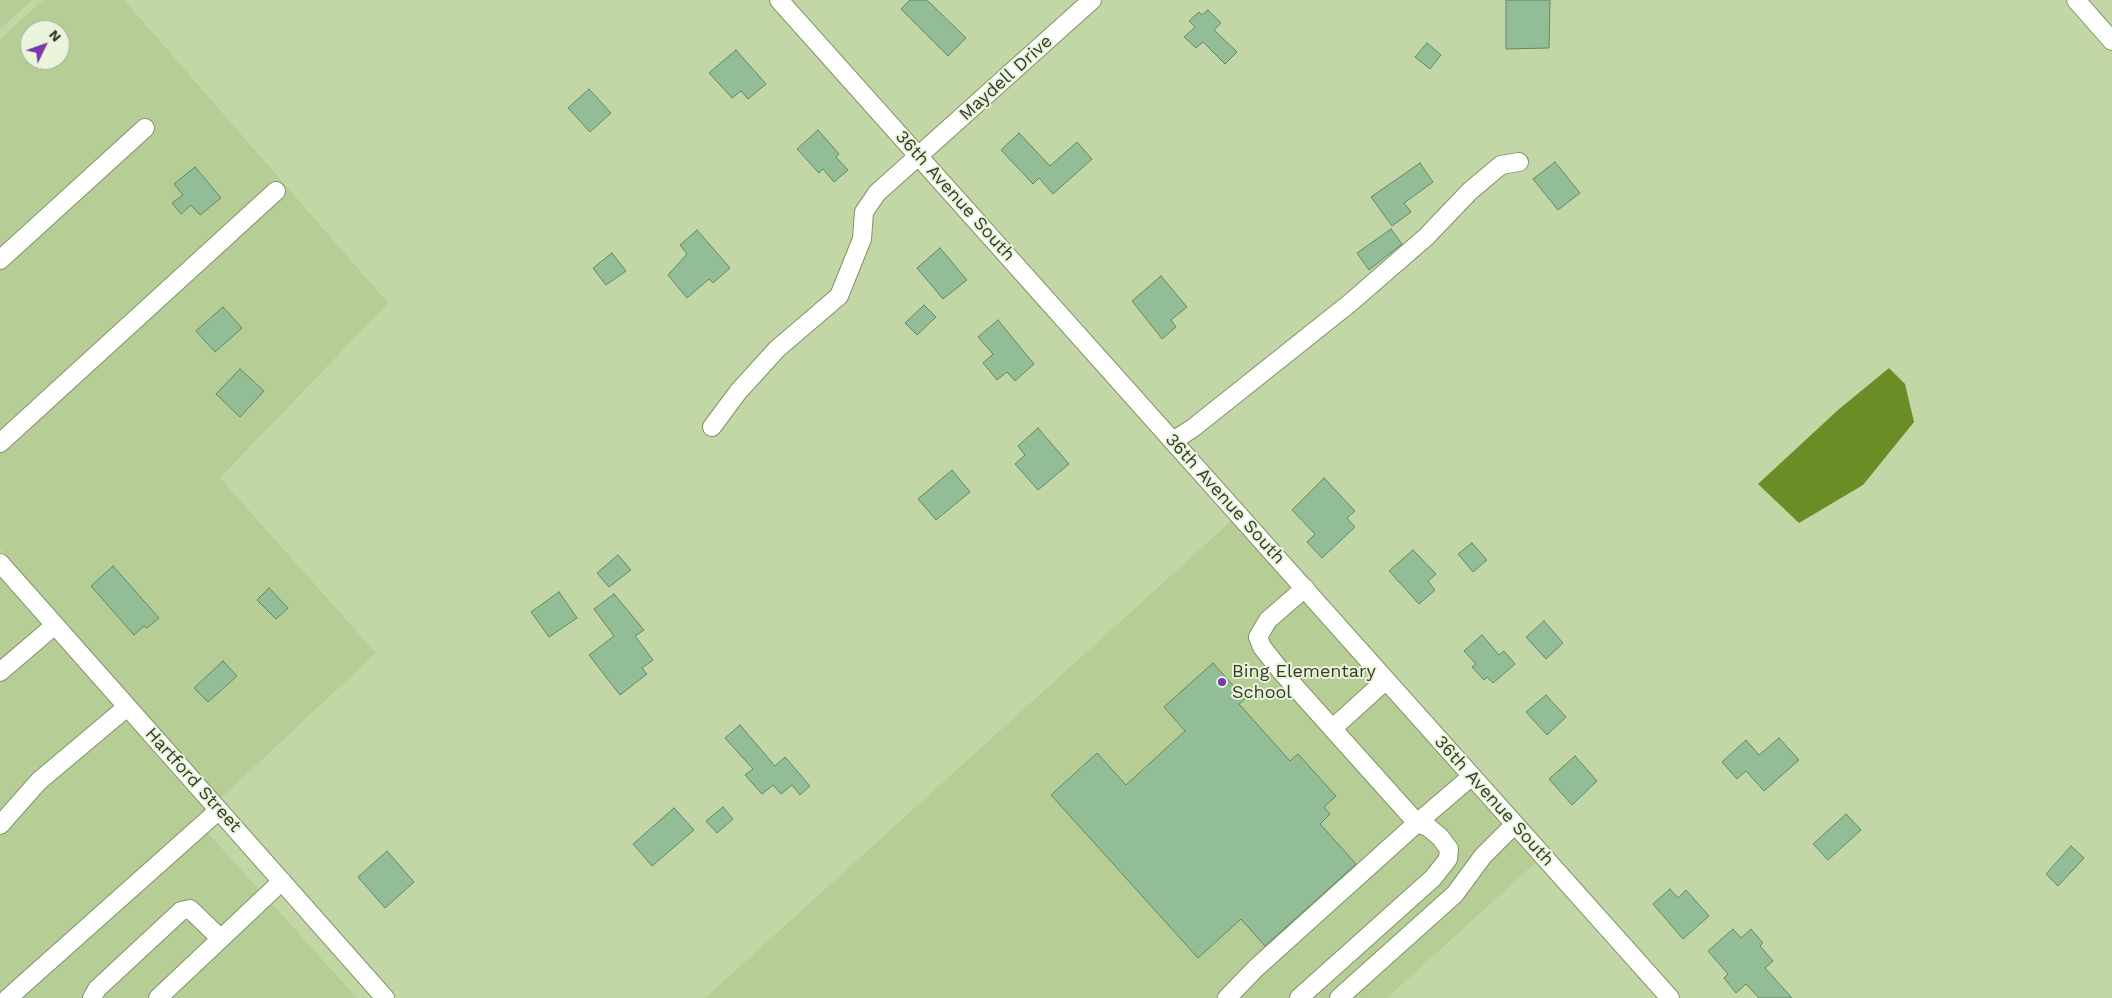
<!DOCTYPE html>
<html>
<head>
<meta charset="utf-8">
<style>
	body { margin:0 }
	#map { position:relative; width:2112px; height:998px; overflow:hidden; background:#c2d7a5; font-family:"Work Sans",sans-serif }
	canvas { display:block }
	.north { position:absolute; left:20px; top:20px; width:50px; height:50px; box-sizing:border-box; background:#e9f4db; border:1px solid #a0aa93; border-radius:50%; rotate:48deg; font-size:14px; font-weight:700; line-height:20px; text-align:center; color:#333b27 }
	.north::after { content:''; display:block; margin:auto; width:18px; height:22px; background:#7a38ad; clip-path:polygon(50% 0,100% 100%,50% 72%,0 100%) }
</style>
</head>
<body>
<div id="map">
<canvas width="2112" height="998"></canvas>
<div class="north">N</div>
</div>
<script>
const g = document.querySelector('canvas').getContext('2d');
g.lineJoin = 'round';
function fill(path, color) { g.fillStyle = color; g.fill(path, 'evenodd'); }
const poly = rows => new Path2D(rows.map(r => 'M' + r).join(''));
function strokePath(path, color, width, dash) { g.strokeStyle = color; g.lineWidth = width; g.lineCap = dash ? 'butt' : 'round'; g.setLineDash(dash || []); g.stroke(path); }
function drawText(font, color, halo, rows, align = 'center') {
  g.font = font + ' "Work Sans",sans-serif'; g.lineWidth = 4; g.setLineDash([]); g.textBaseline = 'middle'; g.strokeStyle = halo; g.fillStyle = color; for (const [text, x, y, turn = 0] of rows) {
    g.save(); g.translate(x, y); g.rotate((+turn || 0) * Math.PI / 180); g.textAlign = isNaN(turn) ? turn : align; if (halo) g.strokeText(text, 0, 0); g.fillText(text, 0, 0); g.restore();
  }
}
const built = poly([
	[0,0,32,0,0,29],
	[43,0,124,0,388,303,220,478,376,653,221,798,0,549,0,39],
	[30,30,60,30,60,60,30,60],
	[1240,513,1545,854,1387,998,705,998],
	[0,577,207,811,197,821,357,998,0,998]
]);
const water = poly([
	[1889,368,1905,384,1914,422,1863,485,1799,523,1758,484,1838,410]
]);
const building = poly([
	[910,0,927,0,966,38,948,56,901,9,910,0],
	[1506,0,1550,0,1549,48,1506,49,1506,0],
	[1208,10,1221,23,1214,30,1237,52,1225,64,1203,42,1196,48,1184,37,1195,27,1189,21,1199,12,1202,15,1208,10],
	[1427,43,1441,55,1430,69,1415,57,1427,43],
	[736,50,766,84,748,99,741,91,732,98,709,73,736,50],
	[589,89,611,113,590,132,568,108,589,89],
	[818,130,839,154,836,157,848,170,834,182,823,169,819,173,797,149,818,130],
	[1019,133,1050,166,1077,142,1092,159,1053,194,1039,178,1033,184,1001,150,1019,133],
	[1555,162,1580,193,1558,210,1533,179,1555,162],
	[1420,163,1433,182,1404,203,1411,212,1392,226,1371,197,1420,163],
	[195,167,221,198,200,215,191,205,181,214,172,203,183,195,174,184,195,167],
	[1391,229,1402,244,1369,270,1357,253,1391,229],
	[697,230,730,268,713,283,709,279,687,298,668,275,687,254,680,245,697,230],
	[940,248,967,280,943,299,917,268,940,248],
	[612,253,626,271,606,285,593,268,612,253],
	[1161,276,1187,307,1171,320,1176,327,1162,339,1132,301,1161,276],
	[924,305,936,317,917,335,905,323,924,305],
	[223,307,242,328,215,352,196,331,223,307],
	[998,320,1034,364,1015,381,1007,372,997,380,983,363,993,354,978,337,998,320],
	[240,369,264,391,240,417,216,394,240,369],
	[1038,428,1069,464,1038,490,1015,464,1025,455,1018,446,1038,428],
	[952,470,970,492,936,520,918,499,952,470],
	[1324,478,1355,511,1347,518,1355,527,1322,558,1307,542,1315,534,1292,510,1324,478],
	[1472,543,1487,560,1473,572,1458,554,1472,543],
	[1413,550,1436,574,1428,581,1435,590,1419,604,1389,571,1413,550],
	[618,555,631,570,609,587,597,573,618,555],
	[113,566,159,618,147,628,144,626,134,635,91,586,113,566],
	[269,588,288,608,276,619,257,600,269,588],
	[559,592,577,618,549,637,531,612,559,592],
	[614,594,644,630,635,636,653,660,642,668,647,674,620,695,589,655,614,636,594,609,614,594],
	[1544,621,1563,643,1546,659,1526,637,1544,621],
	[1482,635,1499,655,1504,651,1515,664,1493,683,1487,677,1484,680,1472,667,1476,664,1464,651,1482,635],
	[223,661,237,676,208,702,194,688,223,661],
	[1213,663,1245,699,1239,704,1290,761,1298,754,1336,796,1324,807,1330,814,1320,824,1356,864,1265,946,1241,919,1198,958,1051,795,1097,753,1126,785,1185,731,1164,707,1213,663],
	[1546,695,1566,717,1547,735,1526,712,1546,695],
	[740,725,775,766,785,757,810,786,800,795,792,785,781,794,773,785,762,794,745,775,753,769,725,738,740,725],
	[1779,738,1799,760,1764,791,1746,771,1737,779,1722,762,1746,740,1759,755,1779,738],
	[1575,756,1597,781,1572,805,1549,779,1575,756],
	[723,807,733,819,717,833,706,821,723,807],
	[674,808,694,830,652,866,633,844,674,808],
	[1846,814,1861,830,1828,860,1813,844,1846,814],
	[2071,846,2084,858,2058,886,2046,874,2071,846],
	[387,851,414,882,385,908,358,877,387,851],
	[1670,889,1678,898,1686,890,1709,916,1683,939,1653,904,1670,889],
	[1733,929,1741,938,1751,929,1763,943,1760,946,1773,961,1765,968,1792,998,1759,998,1746,984,1736,993,1724,978,1728,974,1708,951,1733,929]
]);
const minor = poly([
	[779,0,1670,998],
	[2076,0,2112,41],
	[0,260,145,128],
	[712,427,738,392,777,349,839,296,862,239,864,212,877,193,1092,0],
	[1173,441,1193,428,1350,303,1426,237,1470,191,1501,165,1519,162],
	[0,443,276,191],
	[0,563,385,998],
	[1305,588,1268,620,1258,637,1262,647,1280,670,1417,823,1472,776],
	[0,672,55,625],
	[1333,728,1386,680],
	[0,825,39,781,127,707],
	[8,998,219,810],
	[92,998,97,989,181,911,190,909,221,939],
	[158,998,282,881],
	[1227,998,1256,968,1417,823,1428,827,1440,837,1449,849,1448,859,1433,878,1299,998],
	[1339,998,1455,894,1483,856,1515,824]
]);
const markers = [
	[1222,682,5,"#7a38ad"]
];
const streetNames = [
	["Maydell Drive",1006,78,-42],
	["36th Avenue South",955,196,48],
	["36th Avenue South",1225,499,48],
	["Hartford Street",193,780,48],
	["36th Avenue South",1494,801,48]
];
const poiNames = [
	["Bing Elementary",1232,672],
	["School",1232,693]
];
fill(built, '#b6ce96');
fill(water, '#6a8e25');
fill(building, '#93bd96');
strokePath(building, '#618964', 1);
strokePath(minor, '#809465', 20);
strokePath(minor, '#fff', 18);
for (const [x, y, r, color] of markers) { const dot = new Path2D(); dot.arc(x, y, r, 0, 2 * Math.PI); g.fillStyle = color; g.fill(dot); strokePath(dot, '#e9f4db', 2); }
drawText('18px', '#333b27', '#e9f4db', streetNames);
drawText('18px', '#333b27', '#e9f4db', poiNames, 'left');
</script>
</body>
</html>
